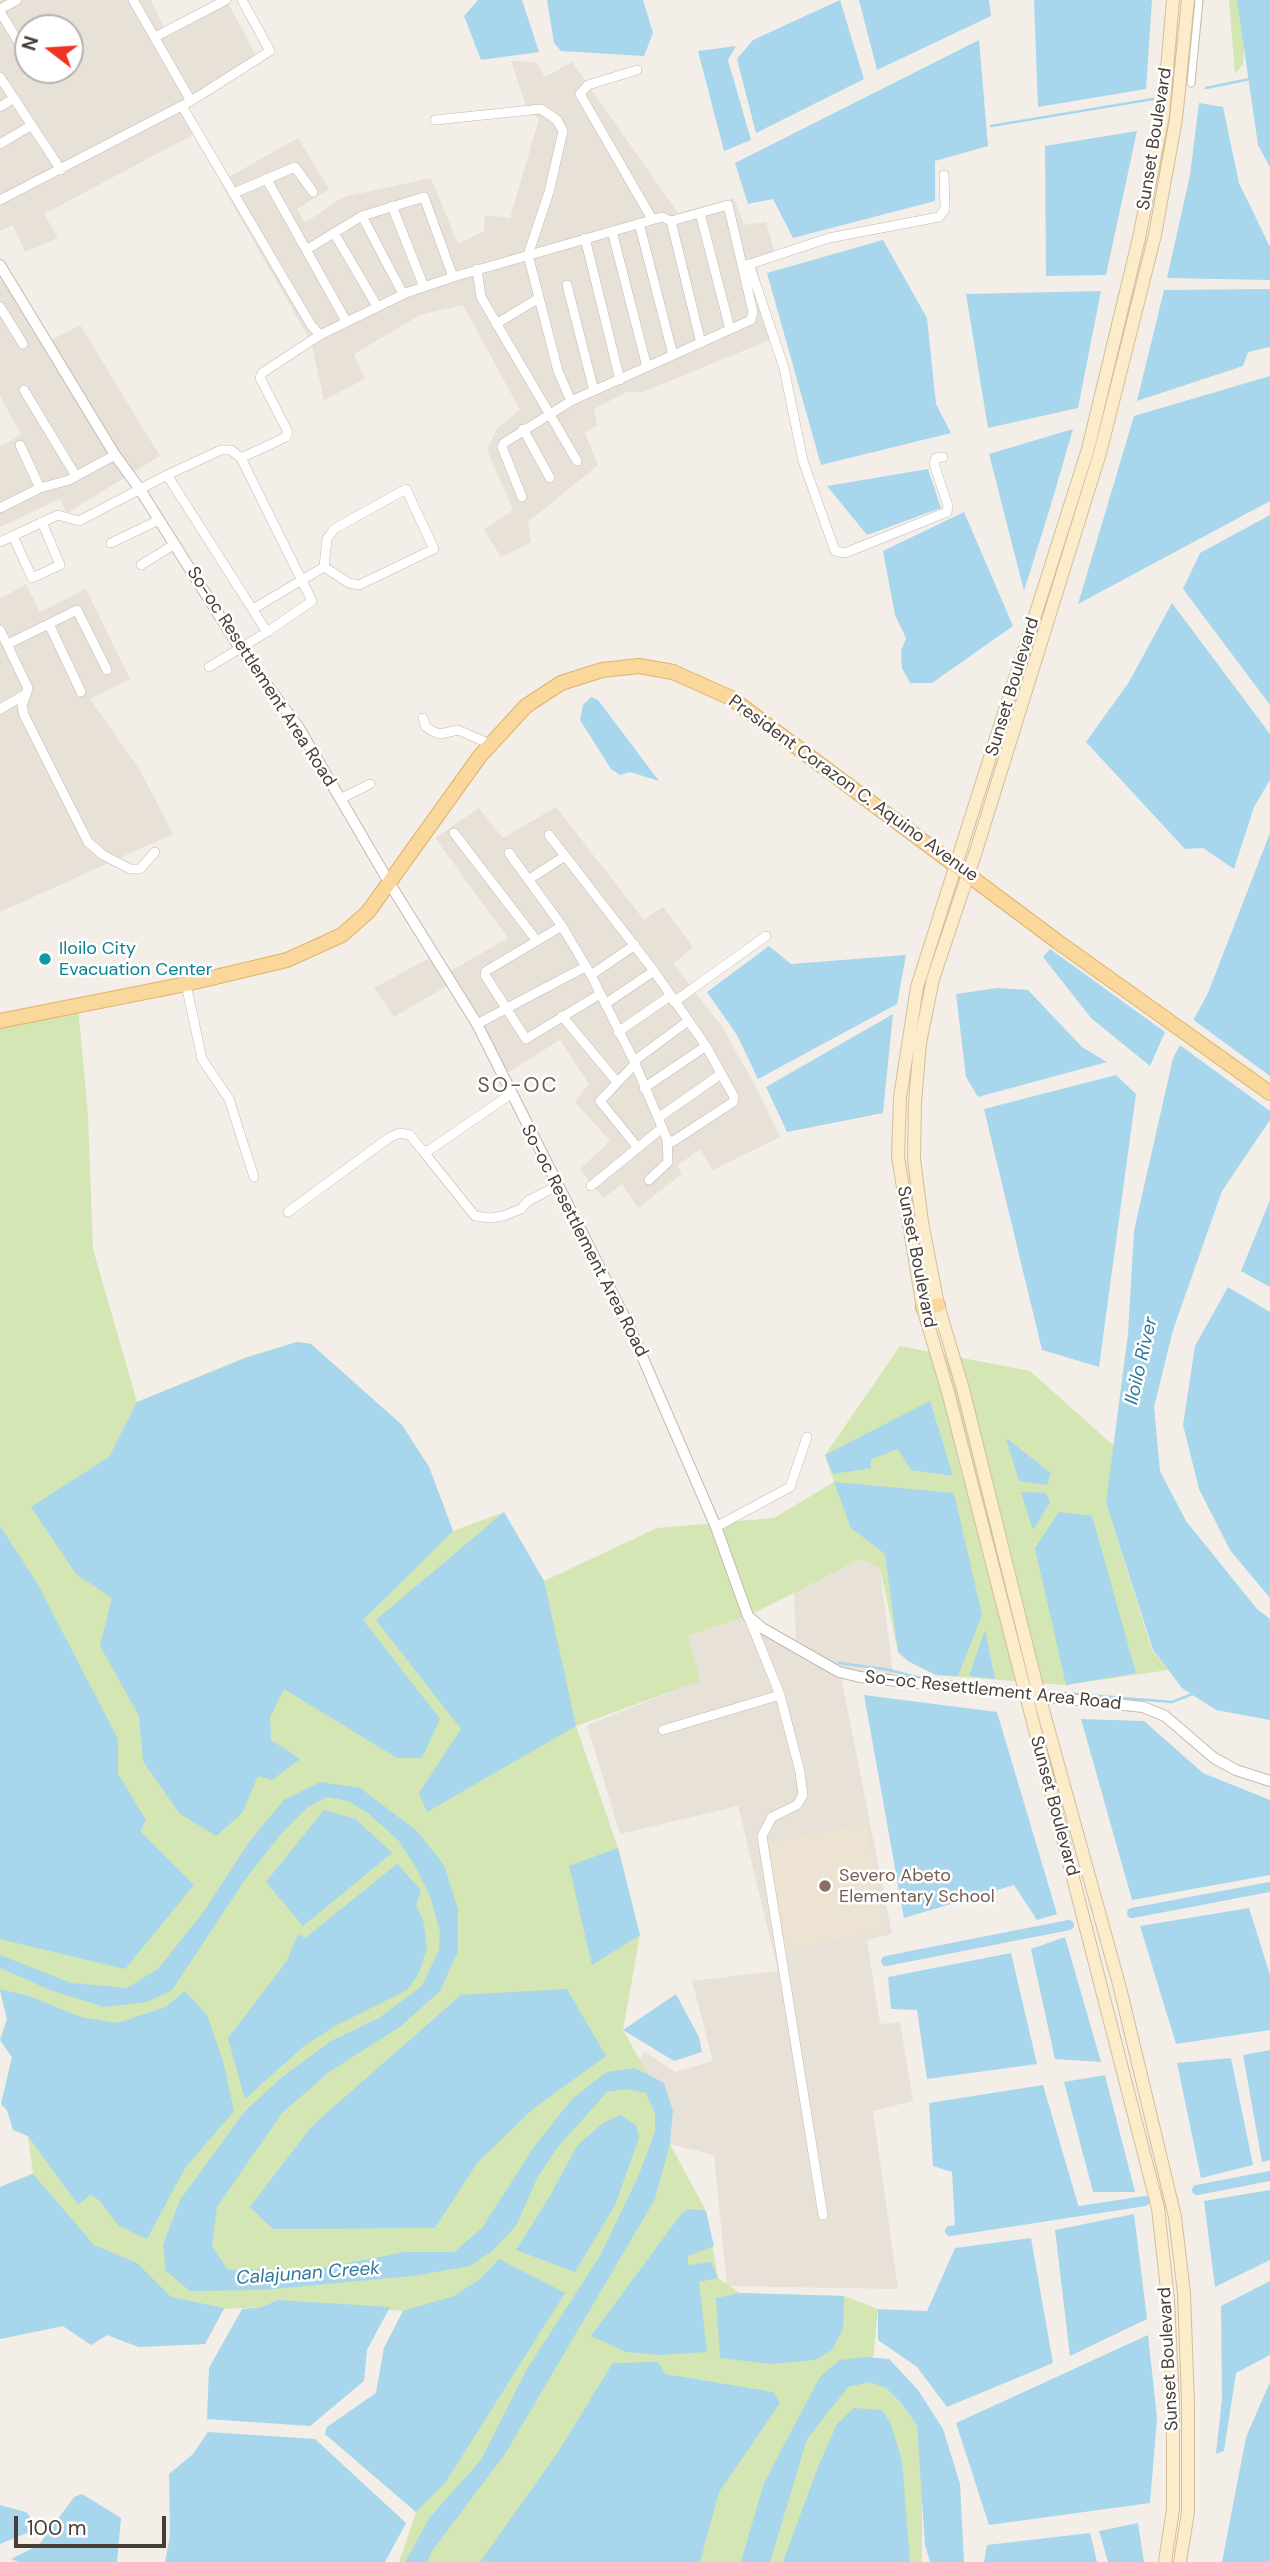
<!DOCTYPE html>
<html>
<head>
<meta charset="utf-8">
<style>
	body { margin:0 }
	#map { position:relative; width:1270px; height:2562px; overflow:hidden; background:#f3efe8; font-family:"DM Sans",sans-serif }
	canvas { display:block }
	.north { position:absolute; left:14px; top:14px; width:70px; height:70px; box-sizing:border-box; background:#fff; border:2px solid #b5b2af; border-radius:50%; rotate:287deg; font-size:19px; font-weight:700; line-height:28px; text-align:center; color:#473f37 }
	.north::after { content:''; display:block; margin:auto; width:24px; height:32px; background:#f13122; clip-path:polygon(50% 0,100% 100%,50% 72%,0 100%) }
	.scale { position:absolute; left:14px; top:2516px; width:152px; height:32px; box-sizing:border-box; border:4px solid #473f37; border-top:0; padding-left:9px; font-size:21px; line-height:24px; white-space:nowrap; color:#473f37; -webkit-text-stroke:5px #fff; paint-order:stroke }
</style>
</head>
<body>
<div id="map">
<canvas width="1270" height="2562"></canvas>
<div class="north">N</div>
<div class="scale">100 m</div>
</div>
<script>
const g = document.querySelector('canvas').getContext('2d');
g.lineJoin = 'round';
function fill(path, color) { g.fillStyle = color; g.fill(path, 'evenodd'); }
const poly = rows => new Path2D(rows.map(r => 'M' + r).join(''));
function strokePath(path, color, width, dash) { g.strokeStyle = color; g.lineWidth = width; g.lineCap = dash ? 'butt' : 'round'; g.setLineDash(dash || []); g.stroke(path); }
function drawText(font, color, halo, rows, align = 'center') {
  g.font = font + ' "DM Sans",sans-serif'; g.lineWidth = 5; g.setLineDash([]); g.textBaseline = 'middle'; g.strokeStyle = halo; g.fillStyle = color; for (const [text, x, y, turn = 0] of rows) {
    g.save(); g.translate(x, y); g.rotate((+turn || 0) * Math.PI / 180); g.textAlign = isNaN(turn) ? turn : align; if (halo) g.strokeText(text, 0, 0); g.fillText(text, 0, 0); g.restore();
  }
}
const residential = poly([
	[0,0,151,0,168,37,228,3,258,59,182,106,196,133,44,214,58,238,25,252,13,225,0,231],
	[28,28,70,28,70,70,28,70],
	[511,61,536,62,545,77,572,62,678,213,734,198,744,225,766,222,775,254,756,261,772,339,643,392,627,392,594,409,597,425,585,433,598,465,528,522,531,542,501,557,484,530,513,510,487,450,497,428,520,410,463,305,420,315,354,354,365,379,324,400,311,342,220,182,298,138,329,189,297,209,305,223,343,197,431,178,458,244,484,231,485,215,510,218,539,119,526,106],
	[0,265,48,342,80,325,160,456,67,513,60,499,0,527,0,447,21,435,0,396],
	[26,584,40,612,86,589,130,679,90,699,141,772,173,834,0,912,0,599],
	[556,807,644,920,663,907,693,947,673,964,721,1025,756,1087,780,1137,713,1170,700,1149,677,1166,682,1174,638,1208,622,1184,603,1198,580,1169,610,1141,575,1102,589,1084,560,1040,502,1076,452,983,394,1017,374,988,435,955,447,973,508,938,435,838,479,808,503,838],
	[860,1559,880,1568,894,1683,840,1672,892,1934,867,1940,880,2024,900,2022,913,2101,873,2111,898,2289,727,2286,714,2155,670,2144,673,2111,635,2068,644,2051,675,2072,713,2061,692,1981,778,1971,738,1806,620,1834,587,1725,699,1681,688,1636,748,1616,796,1647,794,1591]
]);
const education = poly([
	[866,1823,883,1929,785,1952,766,1843]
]);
const green = poly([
	[1229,0,1246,0,1247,11,1243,64,1235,74],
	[78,1006,88,1115,93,1249,137,1402,246,1357,297,1342,311,1344,402,1425,429,1467,453,1531,504,1512,544,1581,657,1528,774,1518,834,1482,825,1455,900,1346,1030,1371,1115,1447,1106,1503,1152,1650,1168,1670,1066,1685,936,1675,908,1661,898,1652,880,1568,860,1559,748,1616,688,1636,700,1681,576,1726,618,1848,640,1935,623,2030,657,2090,670,2144,706,2211,718,2278,740,2293,844,2296,878,2309,871,2381,886,2388,902,2404,917,2426,922,2490,922,2562,399,2562,416,2512,325,2434,327,2427,376,2393,384,2348,403,2311,277,2300,262,2307,224,2309,205,2344,139,2347,107,2335,91,2345,63,2326,0,2339,0,2187,33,2173,28,2136,13,2130,7,2110,1,2104,12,2057,0,2040,7,2019,0,1991,0,1018]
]);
const water = poly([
	[478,0,522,0,539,52,481,60,464,16],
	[547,0,643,0,653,33,644,56,561,51,554,43],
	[840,0,864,79,756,133,737,59,753,40],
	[859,0,989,0,991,16,877,70],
	[1034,0,1152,0,1146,89,1038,107],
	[1237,0,1270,0,1270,167,1258,145],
	[979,40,988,146,935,161,935,201,793,238,773,199,748,204,735,163],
	[736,46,728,60,751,140,724,151,698,51],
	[1199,103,1223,107,1239,183,1270,247,1270,280,1167,278,1190,175],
	[1137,131,1106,275,1046,276,1045,146],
	[883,240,927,318,936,404,951,433,821,465,767,273],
	[1270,289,1270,347,1248,352,1243,366,1137,401,1164,290],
	[1101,291,1078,408,988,428,966,294],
	[1270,376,1270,501,1078,604,1134,416],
	[1073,429,1050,508,1024,591,989,454],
	[928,469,941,508,867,535,827,486],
	[964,512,1013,626,932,683,910,683,902,668,901,651,906,638,895,615,883,551],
	[1270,515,1270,705,1183,589,1200,553],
	[1172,603,1270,734,1270,780,1254,807,1234,869,1203,848,1185,849,1086,742,1129,682],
	[591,697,598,700,659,781,630,772,620,775,611,769,580,720,583,705],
	[1270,833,1270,1120,1222,1191,1173,1330,1154,1407,1160,1471,1186,1521,1257,1609,1270,1619,1270,1720,1216,1710,1182,1688,1153,1650,1106,1503,1128,1334,1134,1231,1173,1058,1208,993],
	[769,946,791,964,906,955,897,1004,758,1079,737,1035,707,992],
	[1050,949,1165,1032,1150,1066,1091,1018,1043,957],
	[997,988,1028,990,1082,1047,1107,1062,978,1097,966,1077,956,994],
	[893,1014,883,1113,787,1132,766,1087],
	[1116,1075,1136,1094,1099,1367,1042,1350,984,1109],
	[1270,1200,1270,1287,1241,1271],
	[1228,1287,1270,1312,1270,1598,1230,1550,1199,1489,1183,1425,1195,1346],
	[297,1342,311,1344,402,1425,429,1467,453,1531,363,1620,440,1719,422,1758,397,1758,284,1689,270,1717,271,1740,300,1759,272,1780,258,1776,242,1813,216,1836,179,1813,143,1761,139,1716,100,1646,112,1598,76,1574,31,1507,109,1457,137,1402,246,1358],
	[930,1401,953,1476,911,1470,898,1449,871,1459,871,1468,833,1474,825,1455],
	[1006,1438,1051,1473,1047,1485,1019,1481],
	[834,1482,954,1493,982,1615,958,1676,936,1675,908,1661,898,1652,885,1554,851,1528],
	[1021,1492,1046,1493,1050,1502,1033,1530],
	[504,1512,544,1581,576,1726,427,1812,419,1793,461,1729,376,1620],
	[1059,1512,1092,1516,1136,1673,1066,1685,1035,1548],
	[0,1526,37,1583,118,1739,118,1774,146,1820,140,1831,194,1885,125,1969,0,1939],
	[985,1630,995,1679,969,1676],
	[864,1695,997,1712,1057,1914,1037,1920,1014,1885,904,1918],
	[1081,1719,1144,1721,1203,1773,1270,1800,1270,1875,1132,1900],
	[320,1782,360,1788,417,1831,444,1865,458,1909,458,1951,440,1991,401,2026,329,2072,282,2113,217,2207,212,2246,228,2270,322,2268,405,2252,454,2252,482,2228,534,2147,572,2099,607,2072,635,2068,664,2083,673,2111,670,2144,655,2199,505,2454,432,2551,427,2562,405,2562,430,2517,481,2460,527,2369,600,2256,638,2177,655,2132,655,2113,646,2093,627,2089,607,2092,557,2148,537,2178,516,2226,492,2251,470,2266,412,2276,263,2290,190,2291,166,2271,163,2245,180,2200,245,2111,281,2078,331,2041,379,2018,422,1986,439,1950,440,1932,431,1899,416,1867,399,1841,369,1814,348,1801,327,1797,308,1807,280,1835,244,1881,172,1990,147,2002,104,2007,50,1990,0,1968,0,1955,71,1983,127,1988,158,1969,205,1910,249,1842,284,1800],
	[324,1810,356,1819,392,1853,303,1926,266,1882],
	[618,1848,640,1935,592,1965,569,1866],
	[397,1864,421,1890,416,1906,423,1919,427,1947,419,1973,407,1990,337,2025,304,2046,245,2099,228,2038,287,1961,298,1934,305,1938],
	[1249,1908,1270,1975,1270,2030,1176,2044,1140,1926],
	[1065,1937,1101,2062,1055,2059,1031,1949],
	[1011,1953,1037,2064,927,2079,917,2010,891,2009,888,1977],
	[0,1989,32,1997,81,2017,117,2023,166,2007,185,1991,207,2015,223,2061,234,2111,185,2168,147,2239,119,2226,99,2200,90,2195,78,2205,28,2136,13,2130,7,2110,1,2104,12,2057,0,2040,7,2019],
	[567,1989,606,2056,533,2109,477,2163,435,2228,273,2229,250,2207,312,2126,461,1995],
	[676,1994,699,2037,702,2052,674,2061,623,2030],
	[1270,2050,1270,2160,1262,2162,1243,2055],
	[1231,2058,1253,2165,1201,2178,1177,2063],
	[1105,2075,1135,2192,1093,2192,1064,2082],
	[1043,2085,1079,2208,955,2227,952,2172,933,2166,929,2103],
	[620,2115,636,2125,639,2138,615,2205,575,2272,516,2250,550,2196,577,2146,603,2123],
	[33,2174,94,2245,137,2263,171,2297,224,2308,205,2344,139,2347,107,2335,91,2345,63,2326,0,2339,0,2187],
	[1270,2190,1270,2260,1215,2287,1204,2201],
	[690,2209,706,2211,714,2246,688,2256,688,2265,711,2262,718,2278,699,2282,707,2352,659,2355,626,2352,591,2336,682,2213],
	[1134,2214,1147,2319,1070,2356,1055,2230],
	[1031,2238,1053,2363,947,2407,917,2367,878,2340,878,2309,927,2311,955,2248],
	[499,2259,565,2293,445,2483,416,2512,325,2434,327,2427,376,2393,384,2348,403,2311,454,2296,479,2280],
	[1270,2281,1270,2355,1236,2373,1224,2451,1216,2454,1222,2399,1221,2306],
	[740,2293,844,2296,843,2329,832,2350,815,2360,771,2364,720,2358,716,2298],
	[277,2300,390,2307,367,2350,364,2381,310,2426,207,2419,209,2368,242,2309,262,2307],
	[1148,2335,1157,2418,1150,2503,989,2525,956,2423],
	[864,2357,889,2359,918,2390,943,2429,960,2484,964,2562,930,2562,925,2545,917,2426,902,2404,886,2388,870,2382,848,2387,807,2439,770,2562,741,2562,764,2483,820,2377,840,2360],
	[658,2362,665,2374,773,2392,780,2403,719,2492,700,2562,480,2562,556,2455,613,2363],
	[1270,2382,1270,2562,1222,2562,1246,2437],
	[854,2408,882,2410,891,2424,902,2461,910,2562,783,2562,818,2467,837,2424],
	[208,2432,315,2439,406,2523,385,2562,165,2562,170,2536,169,2474,193,2454],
	[82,2494,121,2518,117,2562,19,2562,11,2559,39,2545,74,2497],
	[0,2505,26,2512,33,2520,32,2531,0,2544],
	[1138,2523,1144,2562,1108,2562,1099,2531],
	[1090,2533,1097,2562,984,2562,987,2545]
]);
const pier = poly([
	[1191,1018,1270,1076,1270,1111,1177,1043]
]);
const stream = poly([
	[1206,88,1250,79],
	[991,126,1153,99],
	[839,1663,885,1669,921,1678],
	[1064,1693,1172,1702,1195,1693]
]);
const canal = poly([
	[1132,1913,1270,1887],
	[886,1961,1069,1925],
	[1197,2190,1270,2176],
	[950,2231,1145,2201]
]);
const pedestrian = poly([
	[1191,83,1199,0]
]);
const minor = poly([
	[0,9,17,0],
	[0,12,28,57],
	[155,37,226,0],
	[637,70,588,85,580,94,652,219],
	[0,77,61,170],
	[191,101,270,51,242,0],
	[182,106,311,325,320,335,406,293,453,277,662,217,671,221,728,205,753,312,751,320,571,401,504,443,502,447,522,497],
	[0,107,14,98],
	[435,120,541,109,557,120,563,131,549,192,528,255,558,371,571,401],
	[0,144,32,125],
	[266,178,346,321],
	[234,193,295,167,313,192],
	[0,200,191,101,133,0],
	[392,206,424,287],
	[700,213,730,329],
	[362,216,403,294],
	[671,221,701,343],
	[639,223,673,355],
	[612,231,647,367],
	[334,233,377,306],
	[585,238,620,380],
	[306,250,362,216,424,197,453,277],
	[749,264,784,368,803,461,835,551,845,553,947,512,948,506,934,464,936,458,943,457],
	[744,266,829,238,939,217,945,209,944,175],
	[477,269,481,297,577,461],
	[567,285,594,391],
	[0,307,23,344],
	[496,324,539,298],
	[24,390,76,476],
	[523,429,550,478],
	[20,445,40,488],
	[241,458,286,437,288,432,260,378,262,373,320,335],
	[167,475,267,632,209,667],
	[406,489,434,549,359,585,349,583,324,567,327,539,334,529,406,489],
	[0,508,40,488,69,480,115,455],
	[13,536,32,578,60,565,42,522],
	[0,542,58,515,79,521,167,475,221,450,231,450,241,458,312,601,267,632],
	[111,543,159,520],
	[141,565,175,544],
	[253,609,324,567],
	[49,624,81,692],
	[0,630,28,688,22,706,24,715,88,842,103,855,130,869,140,869,155,852],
	[8,644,77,610,107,670],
	[0,709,26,694],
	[423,718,426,727,434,732,440,734,458,730,490,744],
	[340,799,370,784],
	[454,833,537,941],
	[509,853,562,926,591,975,634,1061,667,1139,672,1142,733,1102,734,1097,706,1046,654,971,549,835],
	[528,880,565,856],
	[562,926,486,971,485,975,526,1039,600,994],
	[591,975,635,945],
	[186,984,202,1059,229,1099,254,1177],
	[674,1002,766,936],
	[605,1004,654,971],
	[562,1016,617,1082],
	[477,1024,585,967],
	[618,1032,670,996],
	[634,1061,688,1021],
	[635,1064,600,1101,638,1148],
	[644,1088,706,1046],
	[658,1118,721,1074],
	[422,1150,475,1216,490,1218,503,1216,521,1209,528,1201,557,1186],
	[649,1180,668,1162,667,1139],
	[591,1186,662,1128],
	[288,1212,390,1137,400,1133,410,1135,422,1150,428,1151,511,1094],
	[716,1527,790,1487,807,1437],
	[749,1618,780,1695,800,1772,803,1795,797,1805,772,1817,762,1836,823,2215],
	[663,1730,780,1695]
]);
const tertiary = poly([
	[0,265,115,455,139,488,239,647,299,728,390,884,477,1024,629,1326,716,1527,748,1616,762,1628,839,1672,860,1677,1143,1707,1165,1716,1214,1758,1236,1770,1270,1781]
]);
const secondary = poly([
	[1165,2562,1173,2509,1173,2403,1168,2299,1158,2208,948,1392,923,1308,898,1157,900,1097,917,987,1088,449,1139,238,1163,115,1173,0],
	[1180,2562,1188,2512,1188,2403,1184,2293,1175,2217,1120,1988,1040,1699,963,1389,938,1305,922,1222,914,1159,915,1103,920,1043,933,979,977,848,1100,453,1155,235,1176,119,1188,0]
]);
const primary = poly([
	[0,1021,186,984,287,960,342,935,368,912,480,756,526,706,561,683,602,670,639,666,673,672,731,698,1058,942,1270,1093],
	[923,1308,938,1305]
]);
const markers = [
	[45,959,7,"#0f9aa8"],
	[825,1886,7,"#8d6e63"]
];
const streetNames = [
	["Sunset Boulevard",1155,139,-81],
	["So-oc Resettlement Area Road",261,677,57],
	["Sunset Boulevard",1013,687,-73],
	["President Corazon C. Aquino Avenue",853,789,36],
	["So-oc Resettlement Area Road",584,1241,63],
	["Sunset Boulevard",916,1257,79],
	["So-oc Resettlement Area Road",993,1691,6],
	["Sunset Boulevard",1054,1806,75],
	["Sunset Boulevard",1169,2359,-93]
];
const cultureNames = [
	["Iloilo City",59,949],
	["Evacuation Center",59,970]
];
const educationNames = [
	["Severo Abeto",839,1876],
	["Elementary School",839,1897]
];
const waterNames = [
	["Iloilo River",1142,1361,-77],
	["Calajunan Creek",308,2274,-4]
];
const quarterNames = [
	["SO-OC",518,1086]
];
fill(residential, '#e7e1d7');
fill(education, '#ece3d3');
fill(green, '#d3e6b3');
fill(water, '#a7d6ed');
fill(pier, '#f3efe8');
strokePath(stream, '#a7d6ed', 2.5);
strokePath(canal, '#a7d6ed', 10);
strokePath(pedestrian, '#c2b9ae', 9);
strokePath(minor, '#c2b9ae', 10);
strokePath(tertiary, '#c2b9ae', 12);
strokePath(secondary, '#d1be9a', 14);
strokePath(primary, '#dfb36b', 16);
strokePath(pedestrian, '#fff', 7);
strokePath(minor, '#fff', 9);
strokePath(tertiary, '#fff', 10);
strokePath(secondary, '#fcecca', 12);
strokePath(primary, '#fad79b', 14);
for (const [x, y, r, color] of markers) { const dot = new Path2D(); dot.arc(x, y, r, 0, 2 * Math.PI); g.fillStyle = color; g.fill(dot); strokePath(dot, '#fff', 2.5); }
drawText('18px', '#473f37', '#fff', streetNames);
drawText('18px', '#0d838f', '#fff', cultureNames, 'left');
drawText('18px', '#785e54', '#fff', educationNames, 'left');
drawText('italic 19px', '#30799e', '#fff', waterNames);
g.letterSpacing = '2px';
drawText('21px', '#695c4f', '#fff', quarterNames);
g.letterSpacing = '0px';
</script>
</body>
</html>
